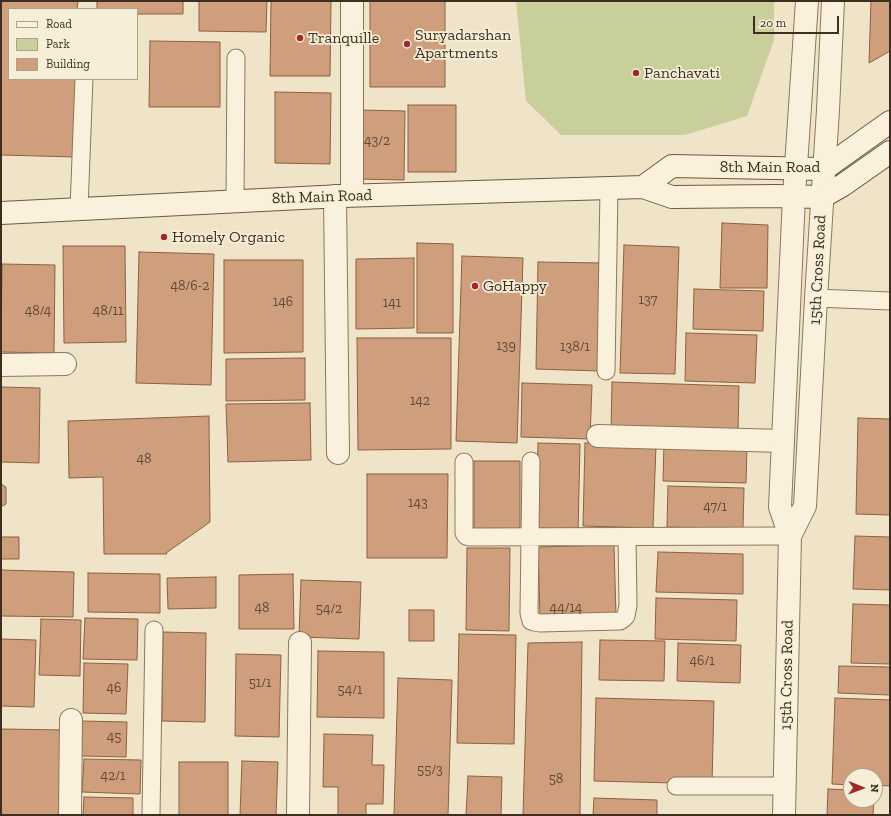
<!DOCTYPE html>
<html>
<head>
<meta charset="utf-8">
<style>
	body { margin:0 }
	#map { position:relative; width:891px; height:816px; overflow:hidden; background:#f0e4c8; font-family:"Zilla Slab",serif }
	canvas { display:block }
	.frame { position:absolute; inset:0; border:2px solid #3d2e20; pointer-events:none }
	.legend { position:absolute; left:8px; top:8px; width:130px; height:72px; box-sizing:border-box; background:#f7eed8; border:1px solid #ada18e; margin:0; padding:5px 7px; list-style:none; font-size:12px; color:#3d2e20 }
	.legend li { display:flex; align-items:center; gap:8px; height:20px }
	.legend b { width:20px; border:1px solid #ada18e }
	.north { position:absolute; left:843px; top:768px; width:40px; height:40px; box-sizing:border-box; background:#f7eed8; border:1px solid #ada18e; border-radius:50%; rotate:91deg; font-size:11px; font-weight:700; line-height:16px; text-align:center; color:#3d2e20 }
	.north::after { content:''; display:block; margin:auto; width:14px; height:18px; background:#9e2a2b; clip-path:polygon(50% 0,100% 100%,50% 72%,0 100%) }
	.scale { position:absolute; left:753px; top:16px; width:86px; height:18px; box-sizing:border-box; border:2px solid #3d2e20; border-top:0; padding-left:5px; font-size:12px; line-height:14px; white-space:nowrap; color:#3d2e20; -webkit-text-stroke:3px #f7eed8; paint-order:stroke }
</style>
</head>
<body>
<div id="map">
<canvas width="891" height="816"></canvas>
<div class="frame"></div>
<ul class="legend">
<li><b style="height:5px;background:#faf1dc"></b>Road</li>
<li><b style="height:11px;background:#c9cf9b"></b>Park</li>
<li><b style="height:11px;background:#cf9f7d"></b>Building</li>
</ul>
<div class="north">N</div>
<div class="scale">20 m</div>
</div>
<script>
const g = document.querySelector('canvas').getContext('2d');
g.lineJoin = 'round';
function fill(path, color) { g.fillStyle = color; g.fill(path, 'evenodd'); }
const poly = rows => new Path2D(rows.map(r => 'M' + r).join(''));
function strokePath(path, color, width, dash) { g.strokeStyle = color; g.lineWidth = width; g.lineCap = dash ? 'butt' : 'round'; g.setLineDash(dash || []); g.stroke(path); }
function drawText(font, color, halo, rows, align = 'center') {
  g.font = font + ' "Zilla Slab",serif'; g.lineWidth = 3.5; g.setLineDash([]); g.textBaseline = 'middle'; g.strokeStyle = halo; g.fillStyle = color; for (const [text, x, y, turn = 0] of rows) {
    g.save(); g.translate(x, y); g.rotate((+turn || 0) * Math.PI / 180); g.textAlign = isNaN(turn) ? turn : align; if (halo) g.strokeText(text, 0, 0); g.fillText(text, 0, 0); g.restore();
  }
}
const green = poly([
	[516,1,774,1,774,40,747,116,685,135,561,135,526,101]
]);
const building = poly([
	[1,1,78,1,77,9,9,9,9,79,76,79,75,157,1,155,1,1],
	[97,1,183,1,183,14,137,14,137,9,97,9,97,1],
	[199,1,267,1,266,32,199,31,199,1],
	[271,1,331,1,330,76,270,76,271,1],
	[370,1,445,1,445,87,370,87,370,1],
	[871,1,890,1,890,51,869,63,871,1],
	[150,41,220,42,220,107,149,107,150,41],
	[275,92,331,93,330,164,275,163,275,92],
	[408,105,456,105,456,172,408,172,408,105],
	[359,110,405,111,404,180,359,179,359,110],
	[722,223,768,225,767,288,720,288,722,223],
	[417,243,453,244,453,333,417,333,417,243],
	[624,245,679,247,675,374,620,373,624,245],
	[63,246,125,246,126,342,64,343,63,246],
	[139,252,214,254,211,385,136,383,139,252],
	[462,256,523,258,517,443,456,441,462,256],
	[414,258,414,328,356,329,356,259,414,258],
	[224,260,303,260,303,352,224,353,224,260],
	[538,262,602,263,599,371,536,369,538,262],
	[2,264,55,265,54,353,1,352,2,264],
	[694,289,764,291,763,331,693,329,694,289],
	[686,333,757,335,755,383,685,381,686,333],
	[357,338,451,338,451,449,358,450,357,338],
	[305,358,305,400,226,401,226,359,305,358],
	[612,382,739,386,738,432,611,429,612,382],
	[522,383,592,385,590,439,521,437,522,383],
	[1,387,40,388,39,463,1,462,1,387],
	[310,403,311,460,228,462,226,404,310,403],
	[209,416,210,522,166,553,167,554,104,554,103,477,69,478,68,421,209,416],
	[858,418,890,419,890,515,856,514,858,418],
	[538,443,580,444,578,533,536,532,538,443],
	[585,443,656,445,653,528,583,526,585,443],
	[664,443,747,445,746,483,663,481,664,443],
	[474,461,520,461,520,532,474,532,474,461],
	[367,474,448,474,447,558,367,558,367,474],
	[1,484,6,487,6,504,1,507,1,484],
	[668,486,744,488,743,529,667,527,668,486],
	[855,536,890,537,890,590,853,589,855,536],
	[1,537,19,537,19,559,1,559,1,537],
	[614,545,616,617,540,618,538,547,614,545],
	[467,548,510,548,509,631,466,630,467,548],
	[658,552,743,554,743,594,656,592,658,552],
	[1,570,74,572,73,617,1,616,1,570],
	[88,573,160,574,160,613,88,612,88,573],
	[293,574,294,629,239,629,239,575,293,574],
	[216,577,216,608,168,609,167,578,216,577],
	[301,580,361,582,359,639,299,637,301,580],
	[656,598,737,600,736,641,655,639,656,598],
	[853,604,890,605,890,664,851,663,853,604],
	[409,610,434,610,434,641,409,641,409,610],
	[85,618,138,619,137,660,83,659,85,618],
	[41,619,81,620,80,676,39,675,41,619],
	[163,632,206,633,205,722,162,721,163,632],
	[459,634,516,635,514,744,457,743,459,634],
	[1,639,36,640,34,707,1,706,1,639],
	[600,640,665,641,664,681,599,680,600,640],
	[582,642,580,815,523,815,528,643,582,642],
	[678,643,741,645,740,683,677,681,678,643],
	[318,651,384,652,384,718,317,717,318,651],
	[236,654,281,655,279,737,235,736,236,654],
	[84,663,128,664,126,714,83,713,84,663],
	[839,666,890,667,890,695,838,693,839,666],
	[398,678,452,680,448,815,394,815,398,678],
	[596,698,714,701,712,784,594,781,596,698],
	[835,698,890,700,890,786,875,785,875,776,851,776,851,785,832,784,835,698],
	[82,721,127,722,126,757,81,756,82,721],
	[1,729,65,730,64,815,1,815,1,729],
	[324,734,373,735,372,765,384,765,383,804,366,804,366,815,338,815,338,787,323,787,324,734],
	[84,759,141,760,140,794,82,792,84,759],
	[242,761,278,762,276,815,240,815,242,761],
	[179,762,228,762,228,815,179,815,179,762],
	[468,776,502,777,501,815,466,815,468,776],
	[828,789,851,790,851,800,874,800,873,815,827,815,828,789],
	[84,797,133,798,133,815,83,815,84,797],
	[594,798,657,800,657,815,593,815,594,798]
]);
const service = poly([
	[235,201,236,58],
	[79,209,84,79],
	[816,298,890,301],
	[606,371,609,188],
	[531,461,529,613,531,621,534,622,540,623,620,621,623,619,626,616,628,605,627,537],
	[464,462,464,533,466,536,469,537,790,536],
	[676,786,785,786],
	[151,815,154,630]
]);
const minor = poly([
	[352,1,352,195],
	[335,196,338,453],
	[1,365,65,364],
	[598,436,783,441],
	[70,815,71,720],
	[298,815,300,643]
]);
const tertiary = poly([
	[790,536,805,506,816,298,828,110,833,1],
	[784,815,790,536,780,507,794,196,807,1]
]);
const secondary = poly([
	[643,187,672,166,824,169,890,122],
	[1,213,342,196,643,187,672,197,776,196,822,197,843,185,890,152]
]);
const markers = [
	[300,38,4,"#9e2a2b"],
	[407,44,4,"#9e2a2b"],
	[636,73,4,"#9e2a2b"],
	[164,237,4,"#9e2a2b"],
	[475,286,4,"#9e2a2b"]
];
const numberNames = [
	["43/2",377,141],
	["48/6-2",190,286],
	["137",648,300],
	["146",283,302],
	["141",392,303],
	["48/4",38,311],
	["48/11",108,311],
	["139",506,346],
	["138/1",575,347],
	["142",420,401],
	["48",144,459],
	["143",418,503],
	["47/1",715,507],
	["48",262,608],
	["44/14",566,608],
	["54/2",329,609],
	["46/1",702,661],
	["51/1",260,683],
	["46",114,688],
	["54/1",350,690],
	["45",114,737],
	["55/3",430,770],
	["42/1",113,776],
	["58",556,779]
];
const poiNames = [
	["Suryadarshan",415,35],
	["Apartments",415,53],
	["Tranquille",308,38],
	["Panchavati",644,73],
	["Homely Organic",172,237],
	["GoHappy",483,286]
];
const streetNames = [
	["8th Main Road",770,167],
	["8th Main Road",322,197,-2],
	["15th Cross Road",818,270,-87],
	["15th Cross Road",787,675,-89]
];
fill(green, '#c9cf9b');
fill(building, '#cf9f7d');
strokePath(building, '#8d5f41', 1);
strokePath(service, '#8d765c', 19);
strokePath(minor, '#8d765c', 24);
strokePath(tertiary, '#8d765c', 24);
strokePath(secondary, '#6f573f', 24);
strokePath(service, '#faf1dc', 17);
strokePath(minor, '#faf1dc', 22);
strokePath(tertiary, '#faf1dc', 22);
strokePath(secondary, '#faf1dc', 22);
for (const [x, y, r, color] of markers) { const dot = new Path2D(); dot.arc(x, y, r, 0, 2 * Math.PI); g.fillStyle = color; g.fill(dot); strokePath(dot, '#f7eed8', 1.5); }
drawText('14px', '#624a37', null, numberNames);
drawText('16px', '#3d2e20', '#f7eed8', poiNames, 'left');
drawText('16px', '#3d2e20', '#f7eed8', streetNames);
</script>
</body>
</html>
